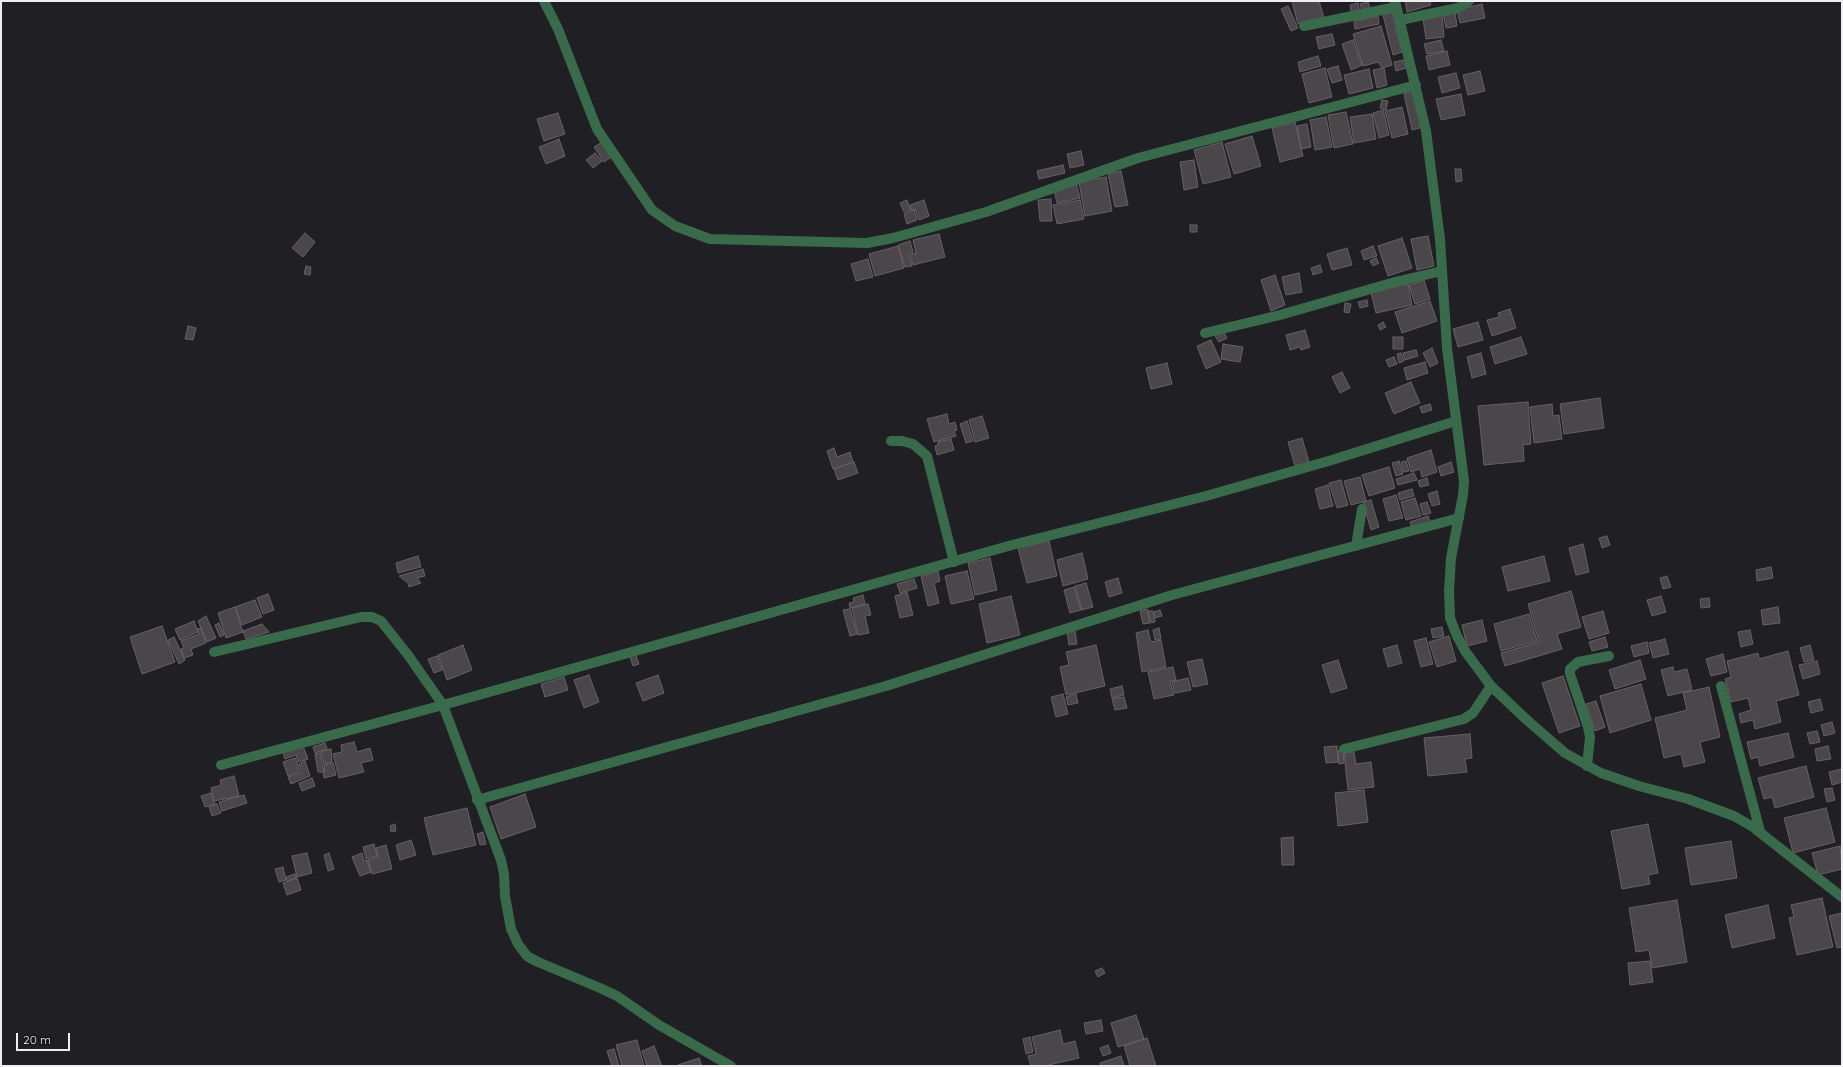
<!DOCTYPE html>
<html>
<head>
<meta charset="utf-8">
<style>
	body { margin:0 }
	#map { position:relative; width:1843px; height:1067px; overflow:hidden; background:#201f24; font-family:Quicksand,sans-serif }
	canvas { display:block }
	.frame { position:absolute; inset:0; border:2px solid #efeef2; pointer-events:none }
	.scale { position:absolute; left:16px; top:1033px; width:54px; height:18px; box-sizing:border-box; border:2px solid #efeef2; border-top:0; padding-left:5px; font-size:12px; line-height:14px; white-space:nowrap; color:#efeef2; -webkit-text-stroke:3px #17161a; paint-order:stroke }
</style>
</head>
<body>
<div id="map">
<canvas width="1843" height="1067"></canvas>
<div class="frame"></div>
<div class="scale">20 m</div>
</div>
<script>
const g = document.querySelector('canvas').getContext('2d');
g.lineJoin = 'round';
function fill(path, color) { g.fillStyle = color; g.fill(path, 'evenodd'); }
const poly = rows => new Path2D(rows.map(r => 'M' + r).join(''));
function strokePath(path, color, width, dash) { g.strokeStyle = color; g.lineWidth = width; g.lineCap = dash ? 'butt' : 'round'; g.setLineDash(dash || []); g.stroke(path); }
const building = poly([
	[1296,1,1319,1,1324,18,1298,24,1292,2,1296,1],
	[1405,1,1430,1,1431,5,1407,12,1405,1],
	[1368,2,1371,11,1363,13,1360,4,1368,2],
	[1358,3,1360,14,1352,15,1350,5,1358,3],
	[1482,4,1485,18,1460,23,1457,10,1482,4],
	[1288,6,1298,28,1291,31,1281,9,1288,6],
	[1455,12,1457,26,1446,28,1443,14,1455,12],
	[1392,13,1402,52,1393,55,1383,15,1392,13],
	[1378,16,1379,24,1355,29,1354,21,1378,16],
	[1442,16,1444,37,1426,39,1423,19,1442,16],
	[1381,26,1392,65,1382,68,1378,62,1363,66,1353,34,1381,26],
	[1332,34,1335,45,1319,49,1316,37,1332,34],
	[1353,40,1362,65,1351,70,1342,44,1353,40],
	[1441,40,1444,51,1427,54,1424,44,1441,40],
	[1447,51,1450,65,1429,70,1426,56,1447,51],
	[1318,56,1321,66,1300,72,1298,62,1318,56],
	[1403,60,1406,68,1396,71,1394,62,1403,60],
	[1338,66,1342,80,1332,83,1327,69,1338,66],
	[1325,68,1332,97,1309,103,1302,74,1325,68],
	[1384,68,1387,85,1377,88,1373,70,1384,68],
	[1369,69,1373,88,1349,94,1344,75,1369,69],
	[1480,71,1485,91,1468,95,1463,75,1480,71],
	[1456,73,1460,88,1442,93,1438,77,1456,73],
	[1415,91,1423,127,1412,130,1404,94,1415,91],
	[1461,94,1465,115,1441,120,1436,99,1461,94],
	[1382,100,1388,101,1386,110,1380,108,1382,100],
	[1402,107,1408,134,1392,138,1385,111,1402,107],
	[1383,110,1389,135,1379,138,1373,113,1383,110],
	[1346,112,1353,144,1334,148,1328,115,1346,112],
	[558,113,565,134,544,141,537,119,558,113],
	[1372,114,1376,139,1354,143,1350,117,1372,114],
	[1326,117,1332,147,1315,150,1310,120,1326,117],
	[1295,122,1303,156,1280,162,1272,128,1295,122],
	[1307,124,1311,147,1301,149,1297,126,1307,124],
	[1252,136,1261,166,1234,174,1225,144,1252,136],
	[559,139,565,156,546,164,539,147,559,139],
	[604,141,613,156,604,162,594,147,604,141],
	[1222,142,1231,177,1203,184,1194,150,1222,142],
	[1081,151,1084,165,1070,168,1067,154,1081,151],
	[595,153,602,161,593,168,586,160,595,153],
	[1194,160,1198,187,1184,190,1180,162,1194,160],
	[1063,165,1065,173,1039,179,1037,171,1063,165],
	[1455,169,1461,169,1462,181,1456,182,1455,169],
	[1121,171,1128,205,1115,207,1108,174,1121,171],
	[1106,177,1112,211,1085,216,1079,182,1106,177],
	[1076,183,1080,198,1057,203,1054,189,1076,183],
	[1051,199,1052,221,1040,221,1038,200,1051,199],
	[907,200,911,210,904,212,900,203,907,200],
	[924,200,929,216,919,220,915,209,912,210,910,205,924,200],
	[1080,200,1084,219,1057,224,1053,205,1080,200],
	[914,210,917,220,907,224,904,214,914,210],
	[1190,225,1197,225,1197,232,1190,232,1190,225],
	[305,233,315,242,303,257,292,248,305,233],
	[939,234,945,257,913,265,910,254,916,253,913,240,939,234],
	[1428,236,1434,266,1417,270,1411,239,1428,236],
	[1402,238,1412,268,1388,276,1378,246,1402,238],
	[910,241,913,252,908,253,912,266,905,267,898,245,910,241],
	[898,246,904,268,875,276,869,254,898,246],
	[1373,246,1377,256,1364,260,1361,251,1373,246],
	[1347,248,1352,265,1332,270,1327,254,1347,248],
	[1376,258,1379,263,1373,266,1370,261,1376,258],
	[868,259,873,277,856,281,851,264,868,259],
	[1320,265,1322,272,1313,275,1311,268,1320,265],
	[306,266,311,267,310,275,304,274,306,266],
	[1299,273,1302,292,1286,295,1282,277,1299,273],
	[1275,275,1285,305,1271,311,1261,280,1275,275],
	[1424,280,1430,299,1415,304,1409,285,1424,280],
	[1408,284,1412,305,1376,313,1371,292,1408,284],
	[1367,300,1368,306,1360,308,1358,302,1367,300],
	[1430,301,1437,321,1402,333,1395,312,1430,301],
	[1345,303,1351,304,1349,313,1344,312,1345,303],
	[1510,309,1516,328,1492,336,1487,320,1499,317,1498,313,1510,309],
	[1383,322,1386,327,1380,330,1378,325,1383,322],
	[1478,322,1483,340,1458,347,1453,329,1478,322],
	[188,326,196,328,193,340,185,339,188,326],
	[1305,330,1310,347,1301,350,1300,347,1290,350,1286,335,1305,330],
	[1223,331,1227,338,1219,342,1215,336,1223,331],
	[1393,337,1403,337,1403,349,1393,349,1393,337],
	[1521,337,1527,354,1495,364,1490,347,1521,337],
	[1211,340,1221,362,1206,369,1197,346,1211,340],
	[1223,344,1243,347,1240,362,1221,359,1223,344],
	[1432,348,1438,363,1430,367,1423,353,1432,348],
	[1416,350,1418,356,1405,360,1403,353,1416,350],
	[1401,353,1404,361,1399,363,1397,354,1401,353],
	[1481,353,1486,374,1472,378,1467,357,1481,353],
	[1394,357,1397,364,1389,367,1386,360,1394,357],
	[1425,362,1428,373,1407,380,1404,368,1425,362],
	[1167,363,1172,384,1151,389,1146,368,1167,363],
	[1342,372,1350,388,1340,393,1332,377,1342,372],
	[1411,382,1420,403,1394,414,1385,393,1411,382],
	[1600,398,1604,428,1564,434,1560,404,1600,398],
	[1528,402,1531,444,1523,445,1524,461,1484,465,1478,406,1528,402],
	[1430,404,1432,410,1422,413,1420,407,1430,404],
	[1552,404,1553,416,1559,415,1562,439,1534,443,1530,407,1552,404],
	[947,414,949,424,955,422,957,430,954,431,956,436,934,442,927,419,947,414],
	[982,416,989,438,975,442,969,420,982,416],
	[967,421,973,441,966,443,960,424,967,421],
	[1302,438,1309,462,1295,466,1288,442,1302,438],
	[951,439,954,450,937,455,935,446,938,445,938,442,951,439],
	[834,448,837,457,850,452,853,462,833,469,827,451,834,448],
	[1431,450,1437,472,1422,477,1420,469,1411,472,1407,458,1431,450],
	[1399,461,1403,474,1396,476,1392,463,1399,461],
	[1406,461,1409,471,1404,472,1401,462,1406,461],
	[854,462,858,473,838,480,834,469,854,462],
	[1451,462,1454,472,1441,476,1438,467,1451,462],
	[1389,467,1395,488,1369,496,1362,475,1389,467],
	[1414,473,1417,480,1398,485,1396,479,1414,473],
	[1360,477,1366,501,1351,505,1344,481,1360,477],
	[1427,478,1429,485,1420,487,1418,481,1427,478],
	[1341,480,1348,505,1337,508,1329,483,1341,480],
	[1328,485,1333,506,1320,509,1315,489,1328,485],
	[1412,489,1414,496,1400,500,1398,493,1412,489],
	[1437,491,1440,504,1432,506,1428,494,1437,491],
	[1396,495,1403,518,1389,521,1383,499,1396,495],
	[1415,498,1421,516,1406,520,1401,502,1415,498],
	[1371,500,1379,527,1371,530,1363,502,1371,500],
	[1427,502,1431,513,1423,515,1420,504,1427,502],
	[1428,516,1430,522,1412,528,1410,522,1428,516],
	[1607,536,1610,545,1602,548,1599,538,1607,536],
	[1049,541,1057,576,1027,583,1018,548,1049,541],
	[1583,544,1589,572,1576,575,1569,548,1583,544],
	[1082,553,1088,579,1063,586,1057,560,1082,553],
	[418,556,421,567,398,573,396,563,418,556],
	[1544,556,1550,581,1508,591,1502,567,1544,556],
	[990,558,997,590,975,595,968,563,990,558],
	[1771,567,1773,578,1757,581,1756,570,1771,567],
	[423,569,425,576,417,578,421,583,409,587,408,583,399,576,423,569],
	[938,571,940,581,934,583,939,603,928,606,921,576,938,571],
	[967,571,974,599,951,604,945,576,967,571],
	[1667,576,1671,587,1663,589,1660,578,1667,576],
	[1118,578,1122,593,1109,597,1105,582,1118,578],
	[914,579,917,588,900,593,897,584,914,579],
	[1086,583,1093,607,1082,610,1075,586,1086,583],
	[1074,587,1081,610,1070,613,1064,590,1074,587],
	[1571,591,1581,627,1557,634,1562,649,1505,666,1501,653,1539,642,1528,604,1571,591],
	[907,592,913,615,900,618,895,596,907,592],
	[268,594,274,610,263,614,257,598,268,594],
	[863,595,865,604,850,608,849,603,854,602,853,598,863,595],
	[1011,596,1020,635,987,643,979,604,1011,596],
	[1661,596,1666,612,1652,616,1647,600,1661,596],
	[1709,598,1710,607,1701,608,1700,599,1709,598],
	[255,600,262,617,242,625,235,607,255,600],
	[868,604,871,615,865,616,869,633,858,635,852,608,868,604],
	[235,607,243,632,226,638,218,613,235,607],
	[1778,607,1780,623,1763,625,1761,610,1778,607],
	[850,609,857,634,850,636,843,610,850,609],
	[1147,609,1150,623,1143,624,1140,611,1147,609],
	[1160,610,1162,616,1155,618,1154,612,1160,610],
	[1148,611,1153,611,1155,622,1151,623,1148,611],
	[1603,611,1609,633,1589,639,1582,617,1603,611],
	[1529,614,1537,641,1501,651,1494,624,1529,614],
	[206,616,216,638,207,642,198,621,206,616],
	[1482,620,1487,641,1467,646,1462,625,1482,620],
	[194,621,198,632,180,640,175,629,194,621],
	[219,623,224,635,220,637,215,625,219,623],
	[262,624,269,632,246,639,243,631,262,624],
	[162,626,175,662,142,674,130,637,162,626],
	[1442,627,1444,636,1433,638,1431,629,1442,627],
	[201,628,206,643,191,649,193,655,184,658,181,649,184,648,181,641,199,634,197,629,201,628],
	[1159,628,1161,639,1155,640,1153,630,1159,628],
	[1148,630,1151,642,1161,640,1166,667,1142,672,1136,633,1148,630],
	[1750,630,1753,644,1741,647,1738,632,1750,630],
	[1075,631,1077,644,1069,645,1067,632,1075,631],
	[1449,636,1456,661,1437,667,1429,642,1449,636],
	[174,637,185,660,179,664,168,640,174,637],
	[1605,637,1608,647,1592,651,1589,642,1605,637],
	[1426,638,1433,664,1421,667,1414,641,1426,638],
	[1665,639,1669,654,1653,658,1649,643,1665,639],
	[1647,642,1649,653,1634,657,1631,646,1647,642],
	[463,645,472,670,447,680,438,655,463,645],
	[1096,645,1105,686,1066,695,1060,667,1069,665,1066,652,1096,645],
	[1397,645,1402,663,1388,667,1383,649,1397,645],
	[1810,645,1814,660,1804,662,1800,648,1810,645],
	[1788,651,1799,695,1776,701,1781,722,1755,729,1753,720,1741,723,1739,714,1751,710,1748,698,1731,702,1725,679,1731,677,1727,661,1758,653,1759,659,1788,651],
	[1723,654,1727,672,1711,676,1706,659,1723,654],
	[636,655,639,664,633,666,630,657,636,655],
	[437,656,442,670,434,673,428,659,437,656],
	[1202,659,1208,684,1193,687,1187,662,1202,659],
	[1338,660,1347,688,1331,693,1322,665,1338,660],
	[1640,660,1646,679,1615,689,1609,670,1640,660],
	[1817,661,1820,674,1803,679,1799,665,1817,661],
	[1173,667,1176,680,1170,681,1174,695,1154,699,1148,672,1173,667],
	[1673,667,1674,672,1687,669,1692,690,1668,696,1661,670,1673,667],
	[589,675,599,702,584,708,574,680,589,675],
	[658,675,664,693,643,701,636,683,658,675],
	[1563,676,1580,726,1559,733,1542,683,1563,676],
	[564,677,568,690,545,697,541,684,564,677],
	[1188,678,1191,690,1175,693,1172,682,1188,678],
	[1641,684,1651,720,1610,733,1600,696,1641,684],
	[1122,686,1124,695,1112,698,1110,689,1122,686],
	[1709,687,1720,737,1700,742,1705,762,1684,767,1681,754,1664,758,1655,718,1687,710,1683,693,1709,687],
	[1063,694,1068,714,1056,717,1051,697,1063,694],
	[1076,694,1078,703,1068,705,1066,697,1076,694],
	[1124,697,1127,708,1115,710,1112,699,1124,697],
	[1820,699,1823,710,1811,713,1808,702,1820,699],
	[1596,701,1605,727,1595,731,1586,704,1596,701],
	[1832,722,1835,733,1824,736,1821,725,1832,722],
	[1817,731,1820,742,1810,744,1807,733,1817,731],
	[1788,733,1794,757,1760,766,1758,757,1751,759,1747,742,1788,733],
	[1470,734,1472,758,1465,759,1467,772,1428,776,1424,738,1470,734],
	[354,742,357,752,370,748,373,760,361,763,364,772,339,778,333,754,342,752,341,745,354,742],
	[325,743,327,749,315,753,313,747,325,743],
	[303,746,308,759,298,762,296,755,285,759,283,753,303,746],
	[1337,746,1338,762,1326,763,1324,747,1337,746],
	[1828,746,1831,759,1817,761,1815,749,1828,746],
	[331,749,332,762,324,764,321,751,331,749],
	[1338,751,1343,751,1344,763,1339,764,1338,751],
	[1354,752,1356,764,1371,762,1374,787,1348,790,1344,753,1354,752],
	[320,753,324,772,318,772,315,754,320,753],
	[295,758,300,771,288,776,283,762,295,758],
	[305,761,310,776,291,784,288,777,302,772,299,764,305,761],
	[333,763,336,775,324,778,323,773,325,772,324,765,333,763],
	[1806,766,1814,797,1775,808,1772,797,1764,799,1758,778,1806,766],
	[1842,769,1842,782,1832,785,1829,772,1842,769],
	[234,776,239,796,214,801,211,788,221,785,220,780,234,776],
	[312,778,315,786,302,791,299,783,312,778],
	[1832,788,1835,800,1827,802,1824,789,1832,788],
	[1364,790,1368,822,1338,826,1335,793,1364,790],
	[211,793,215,804,205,807,201,796,211,793],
	[525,794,536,827,501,839,490,807,525,794],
	[244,795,247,803,222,811,219,802,244,795],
	[217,804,221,813,212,816,209,807,217,804],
	[467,808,476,845,433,855,424,818,467,808],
	[1826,808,1835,842,1793,853,1784,818,1826,808],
	[395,824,396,831,391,832,390,826,395,824],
	[1648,824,1658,873,1648,875,1650,884,1622,889,1611,831,1648,824],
	[483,832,486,844,480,845,477,834,483,832],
	[1293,837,1294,865,1282,865,1281,838,1293,837],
	[411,840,416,855,400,860,396,845,411,840],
	[1731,841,1737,878,1691,885,1685,848,1731,841],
	[374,844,377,856,366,859,363,847,374,844],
	[386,845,392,869,372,874,368,860,378,857,376,848,386,845],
	[1840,846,1842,869,1818,875,1812,853,1840,846],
	[307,853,312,873,297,877,292,856,307,853],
	[329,853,334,869,328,871,324,855,329,853],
	[362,853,364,861,367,860,371,872,360,876,352,857,362,853],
	[283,867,286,880,279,882,275,869,283,867],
	[295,874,296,878,287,881,286,877,295,874],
	[297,878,301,890,287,895,283,883,297,878],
	[1822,898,1833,947,1797,955,1789,918,1794,917,1791,905,1822,898],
	[1677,900,1687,962,1652,968,1649,950,1636,952,1629,908,1677,900],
	[1768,905,1775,938,1732,948,1725,915,1768,905],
	[1842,913,1842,947,1837,948,1829,916,1842,913],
	[1650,961,1653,982,1630,985,1628,963,1650,961],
	[1102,968,1105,973,1098,977,1095,971,1102,968],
	[1136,1015,1144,1039,1118,1047,1111,1023,1136,1015],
	[1101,1020,1103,1031,1086,1034,1084,1023,1101,1020],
	[1060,1030,1063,1044,1075,1041,1079,1058,1044,1066,1031,1066,1028,1056,1036,1054,1032,1037,1060,1030],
	[1030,1037,1033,1052,1026,1054,1023,1039,1030,1037],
	[1147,1038,1156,1066,1130,1066,1124,1046,1147,1038],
	[637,1040,644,1066,622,1066,616,1045,637,1040],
	[1108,1045,1111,1053,1103,1056,1100,1048,1108,1045],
	[654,1046,662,1066,647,1066,642,1051,654,1046],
	[614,1049,619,1066,612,1066,607,1051,614,1049],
	[1121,1056,1124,1066,1101,1066,1100,1063,1121,1056],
	[699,1058,702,1066,675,1066,699,1058]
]);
const minor = poly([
	[544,1,558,29,597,129,652,210,675,226,710,239,867,243,893,238,986,212,1138,158,1416,85],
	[1395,1,1426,131,1440,239,1447,348,1464,481,1463,495,1451,558,1449,591,1450,618,1457,636,1465,651,1491,686,1528,721,1565,753,1601,773,1639,786,1688,799,1734,816,1753,827,1842,897],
	[1400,20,1458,8,1469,1],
	[1304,26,1396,7],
	[1205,333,1280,315,1395,282,1442,271],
	[891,441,902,441,913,444,927,456,954,562],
	[1356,546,1362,509],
	[214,652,361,617,372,617,381,621,385,626,408,655,443,705,221,765],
	[1721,686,1760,831],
	[1344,749,1464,719,1473,713,1491,686],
	[1587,766,1590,737,1588,727,1570,674,1570,669,1578,662,1609,656],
	[477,800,886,686,1172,595,1459,518],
	[731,1066,659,1025,617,996,600,988,538,962,527,956,518,944,511,929,505,896,504,874,501,860,443,705,1012,545,1206,496,1332,460,1456,421]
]);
fill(building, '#4b464a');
strokePath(building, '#666165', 1);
strokePath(minor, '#396a4b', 10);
</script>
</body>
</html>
